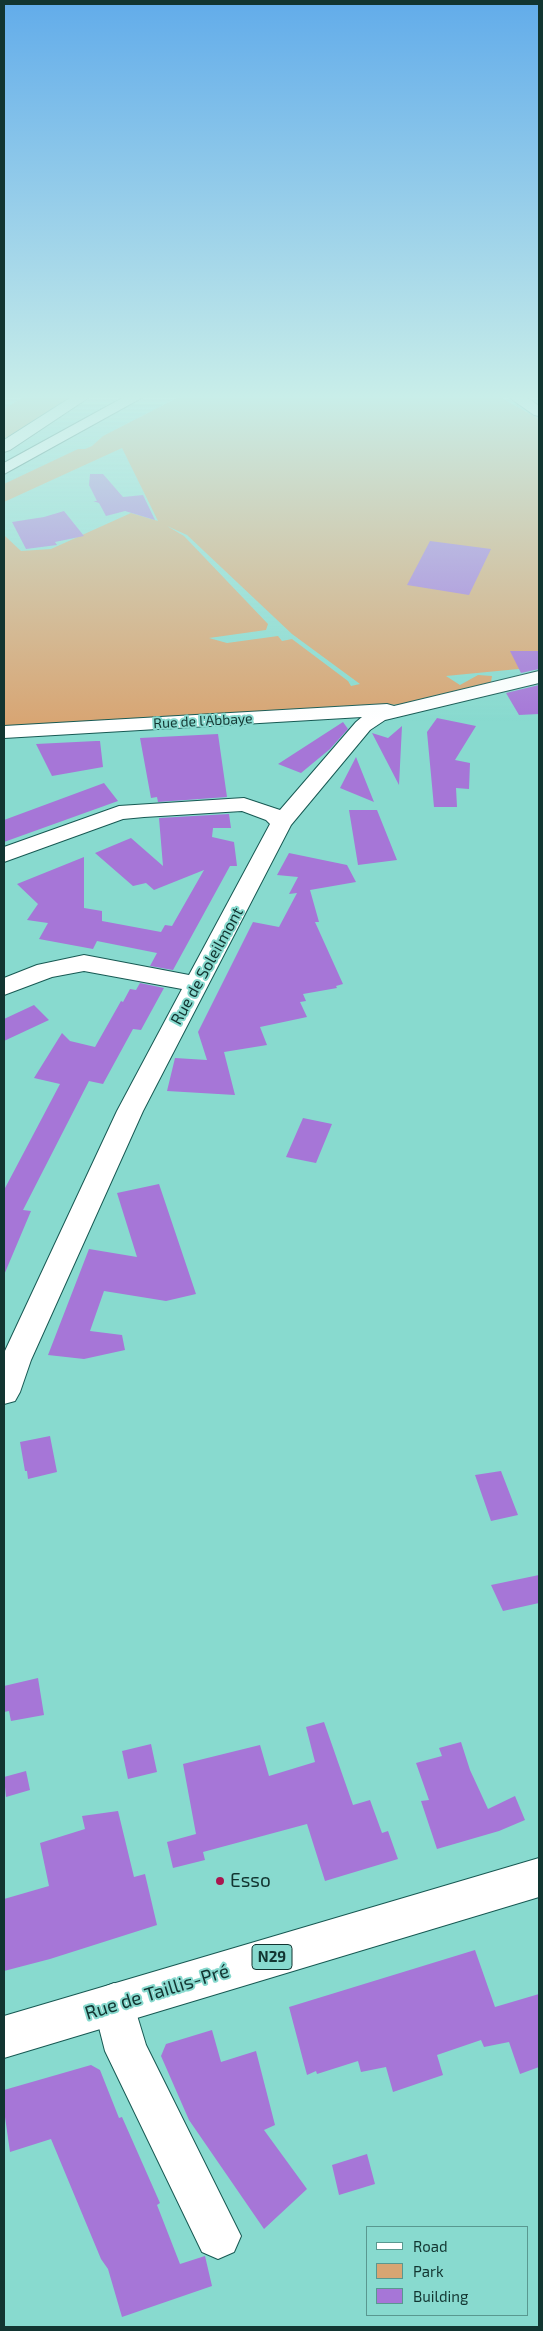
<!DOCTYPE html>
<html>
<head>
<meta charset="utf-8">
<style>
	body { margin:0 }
	#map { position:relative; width:543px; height:2331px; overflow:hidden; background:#88dacf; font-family:"Exo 2",sans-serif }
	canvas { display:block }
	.frame { position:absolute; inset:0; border:5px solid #123531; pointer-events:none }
	.legend { position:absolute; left:366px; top:2226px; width:162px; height:90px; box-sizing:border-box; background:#88dacf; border:1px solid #599890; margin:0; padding:6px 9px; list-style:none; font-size:15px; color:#123531 }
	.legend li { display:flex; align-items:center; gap:10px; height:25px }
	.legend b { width:25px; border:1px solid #599890 }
</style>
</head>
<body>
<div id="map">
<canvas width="543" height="2331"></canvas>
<div class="frame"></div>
<ul class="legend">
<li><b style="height:6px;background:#fff"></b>Road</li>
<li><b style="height:14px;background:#d8a573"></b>Park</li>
<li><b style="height:14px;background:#a676d7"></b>Building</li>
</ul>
</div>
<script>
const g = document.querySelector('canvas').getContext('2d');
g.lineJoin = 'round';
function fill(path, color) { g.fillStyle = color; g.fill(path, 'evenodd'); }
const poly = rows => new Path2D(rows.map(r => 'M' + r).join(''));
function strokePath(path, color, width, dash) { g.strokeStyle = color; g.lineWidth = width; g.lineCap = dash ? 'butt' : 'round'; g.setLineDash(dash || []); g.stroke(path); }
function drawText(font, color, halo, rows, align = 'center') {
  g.font = font + ' "Exo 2",sans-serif'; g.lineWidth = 4; g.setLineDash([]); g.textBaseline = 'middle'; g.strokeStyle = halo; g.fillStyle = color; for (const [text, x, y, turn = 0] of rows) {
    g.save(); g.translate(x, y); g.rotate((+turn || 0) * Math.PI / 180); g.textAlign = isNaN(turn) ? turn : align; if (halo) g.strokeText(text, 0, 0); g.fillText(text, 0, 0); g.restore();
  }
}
const green = poly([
	[25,396,75,396,4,439,4,409],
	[181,396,498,396,539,419,539,667,446,676,460,685,478,675,492,676,491,682,475,688,405,704,4,729,4,535,21,551,51,549,131,513,158,521,122,448,4,502,4,484,78,449,85,449,92,446,103,436],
	[167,526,187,535,292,634,360,684,351,686,348,681,292,639,282,641,278,636,227,643,209,638,266,630,268,624,184,536]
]);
const building = poly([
	[90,474,103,474,123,497,143,495,155,520,125,511,106,516,99,503,93,501,97,501,89,485],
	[64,511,84,536,55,542,57,545,26,549,12,522,44,517],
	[430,541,491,549,469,595,407,585],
	[510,651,539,651,539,669,521,673],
	[539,685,539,714,519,715,506,693],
	[437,718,476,726,455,760,470,763,469,789,456,788,457,807,434,807,427,732],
	[343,722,348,729,330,749,301,773,278,764],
	[402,726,399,785,372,733,388,738],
	[218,734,227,797,158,802,157,797,151,798,140,738],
	[96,741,100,741,103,767,52,776,36,744],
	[356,757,374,802,340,788],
	[104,783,118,801,4,842,4,820],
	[349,810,377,810,397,860,358,865],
	[229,814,231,828,213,828,212,837,234,842,237,866,230,866,173,970,150,966,157,953,97,941,93,949,39,939,48,923,27,920,38,904,17,884,84,857,84,908,102,911,102,921,161,932,165,925,172,926,204,870,154,890,146,883,133,886,95,853,131,838,163,866,159,818],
	[289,853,347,865,356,882,310,890,319,922,315,922,343,984,336,986,337,988,303,994,306,1001,300,1002,307,1017,260,1027,267,1045,224,1052,235,1095,167,1091,175,1058,207,1060,198,1032,253,922,279,927,297,893,289,894,298,877,277,875],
	[140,983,164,988,141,1030,133,1029,103,1084,89,1081,23,1210,31,1211,4,1275,4,1190,60,1084,34,1078,62,1033,70,1041,95,1047,121,1001,123,1002,130,989,136,990],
	[34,1005,49,1020,4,1041,4,1019],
	[303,1118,332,1124,316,1163,286,1157],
	[159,1184,196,1294,166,1301,104,1291,90,1331,122,1335,125,1350,84,1359,48,1355,89,1249,137,1257,117,1193],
	[50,1436,57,1472,28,1479,27,1471,25,1471,20,1442],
	[501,1471,518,1515,491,1521,475,1475],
	[539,1575,539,1603,503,1611,491,1585],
	[38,1678,44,1715,11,1721,9,1711,4,1712,4,1686],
	[324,1722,353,1805,370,1800,382,1833,388,1831,398,1859,325,1881,307,1824,203,1852,205,1860,173,1868,167,1842,196,1834,183,1764,260,1745,269,1776,315,1762,306,1727],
	[461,1742,470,1770,488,1809,515,1796,525,1820,499,1831,437,1849,421,1801,429,1800,416,1763,442,1756,439,1748],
	[151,1744,157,1772,128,1779,122,1751],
	[26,1771,30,1790,6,1797,4,1777],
	[118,1811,134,1877,145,1874,157,1925,50,1959,4,1971,4,1899,49,1886,40,1843,85,1829,82,1816],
	[475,1950,495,2007,539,1994,539,2067,520,2074,509,2042,484,2047,481,2040,437,2055,443,2075,393,2092,386,2067,361,2072,358,2061,317,2074,316,2071,307,2075,289,2007],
	[212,2030,221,2062,256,2051,275,2125,264,2130,307,2189,264,2229,189,2120,161,2056,166,2044],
	[91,2065,100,2070,119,2118,122,2117,160,2203,157,2205,180,2264,205,2256,212,2286,122,2317,108,2269,101,2259,51,2139,10,2152,4,2110,4,2090],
	[367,2154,375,2184,339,2195,332,2165]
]);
const minor = poly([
	[539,671,539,683,385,720,370,730,291,825,143,1111,31,1360,20,1392,15,1401,4,1404,4,1353,117,1111,182,989,84,971,52,977,4,995,4,978,37,965,84,955,189,975,270,824,266,820,242,811,144,817,123,819,4,862,4,847,119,806,244,798,280,810,356,722,362,717,4,738,4,726,387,704,394,706,539,671],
	[114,1983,129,1989,146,2045,241,2236,234,2252,218,2259,202,2252,105,2051,93,2004,99,1989,114,1983]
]);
const major = poly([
	[507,396,525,396,539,406,539,416,534,415,507,396],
	[539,1858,539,1897,4,2058,4,2016,539,1858]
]);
const highway = poly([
	[73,396,91,396,10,450,4,452,4,440,73,396],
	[126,396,145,396,4,474,4,463,126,396]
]);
const markers = [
	[220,1881,5,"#a9164f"]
];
const farStreetnames = [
	["Rue de l'Abbaye",203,721,-3]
];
const shields = [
	[272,1957,40]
];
const shieldNames = [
	["N29",272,1957]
];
const streetNames = [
	["Rue de Soleilmont",207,966,-61]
];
const nearPoinames = [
	["Esso",230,1881]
];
const nearStreetnames = [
	["Rue de Taillis-Pré",157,1992,-17]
];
fill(green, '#d8a573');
fill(building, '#a676d7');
strokePath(minor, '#175953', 2);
strokePath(major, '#175953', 2);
strokePath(highway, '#175953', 2);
fill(minor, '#fff');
fill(major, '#fff');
fill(highway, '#fff');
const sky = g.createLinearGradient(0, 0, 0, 723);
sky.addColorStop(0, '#62acea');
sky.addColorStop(0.55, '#c9eee9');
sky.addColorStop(1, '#c9eee900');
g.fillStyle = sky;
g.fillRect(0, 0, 543, 723);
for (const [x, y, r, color] of markers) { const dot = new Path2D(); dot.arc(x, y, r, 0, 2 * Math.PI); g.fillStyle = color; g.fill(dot); strokePath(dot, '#88dacf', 2); }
drawText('14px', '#123531', '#88dacf', farStreetnames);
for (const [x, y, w] of shields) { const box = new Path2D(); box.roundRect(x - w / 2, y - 12.5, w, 25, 4); g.fillStyle = '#88dacf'; g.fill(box); strokePath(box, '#123531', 1); }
drawText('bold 15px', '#123531', null, shieldNames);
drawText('16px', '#123531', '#88dacf', streetNames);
drawText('19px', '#123531', '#88dacf', nearPoinames, 'left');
drawText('19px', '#123531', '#88dacf', nearStreetnames);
</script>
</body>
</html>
